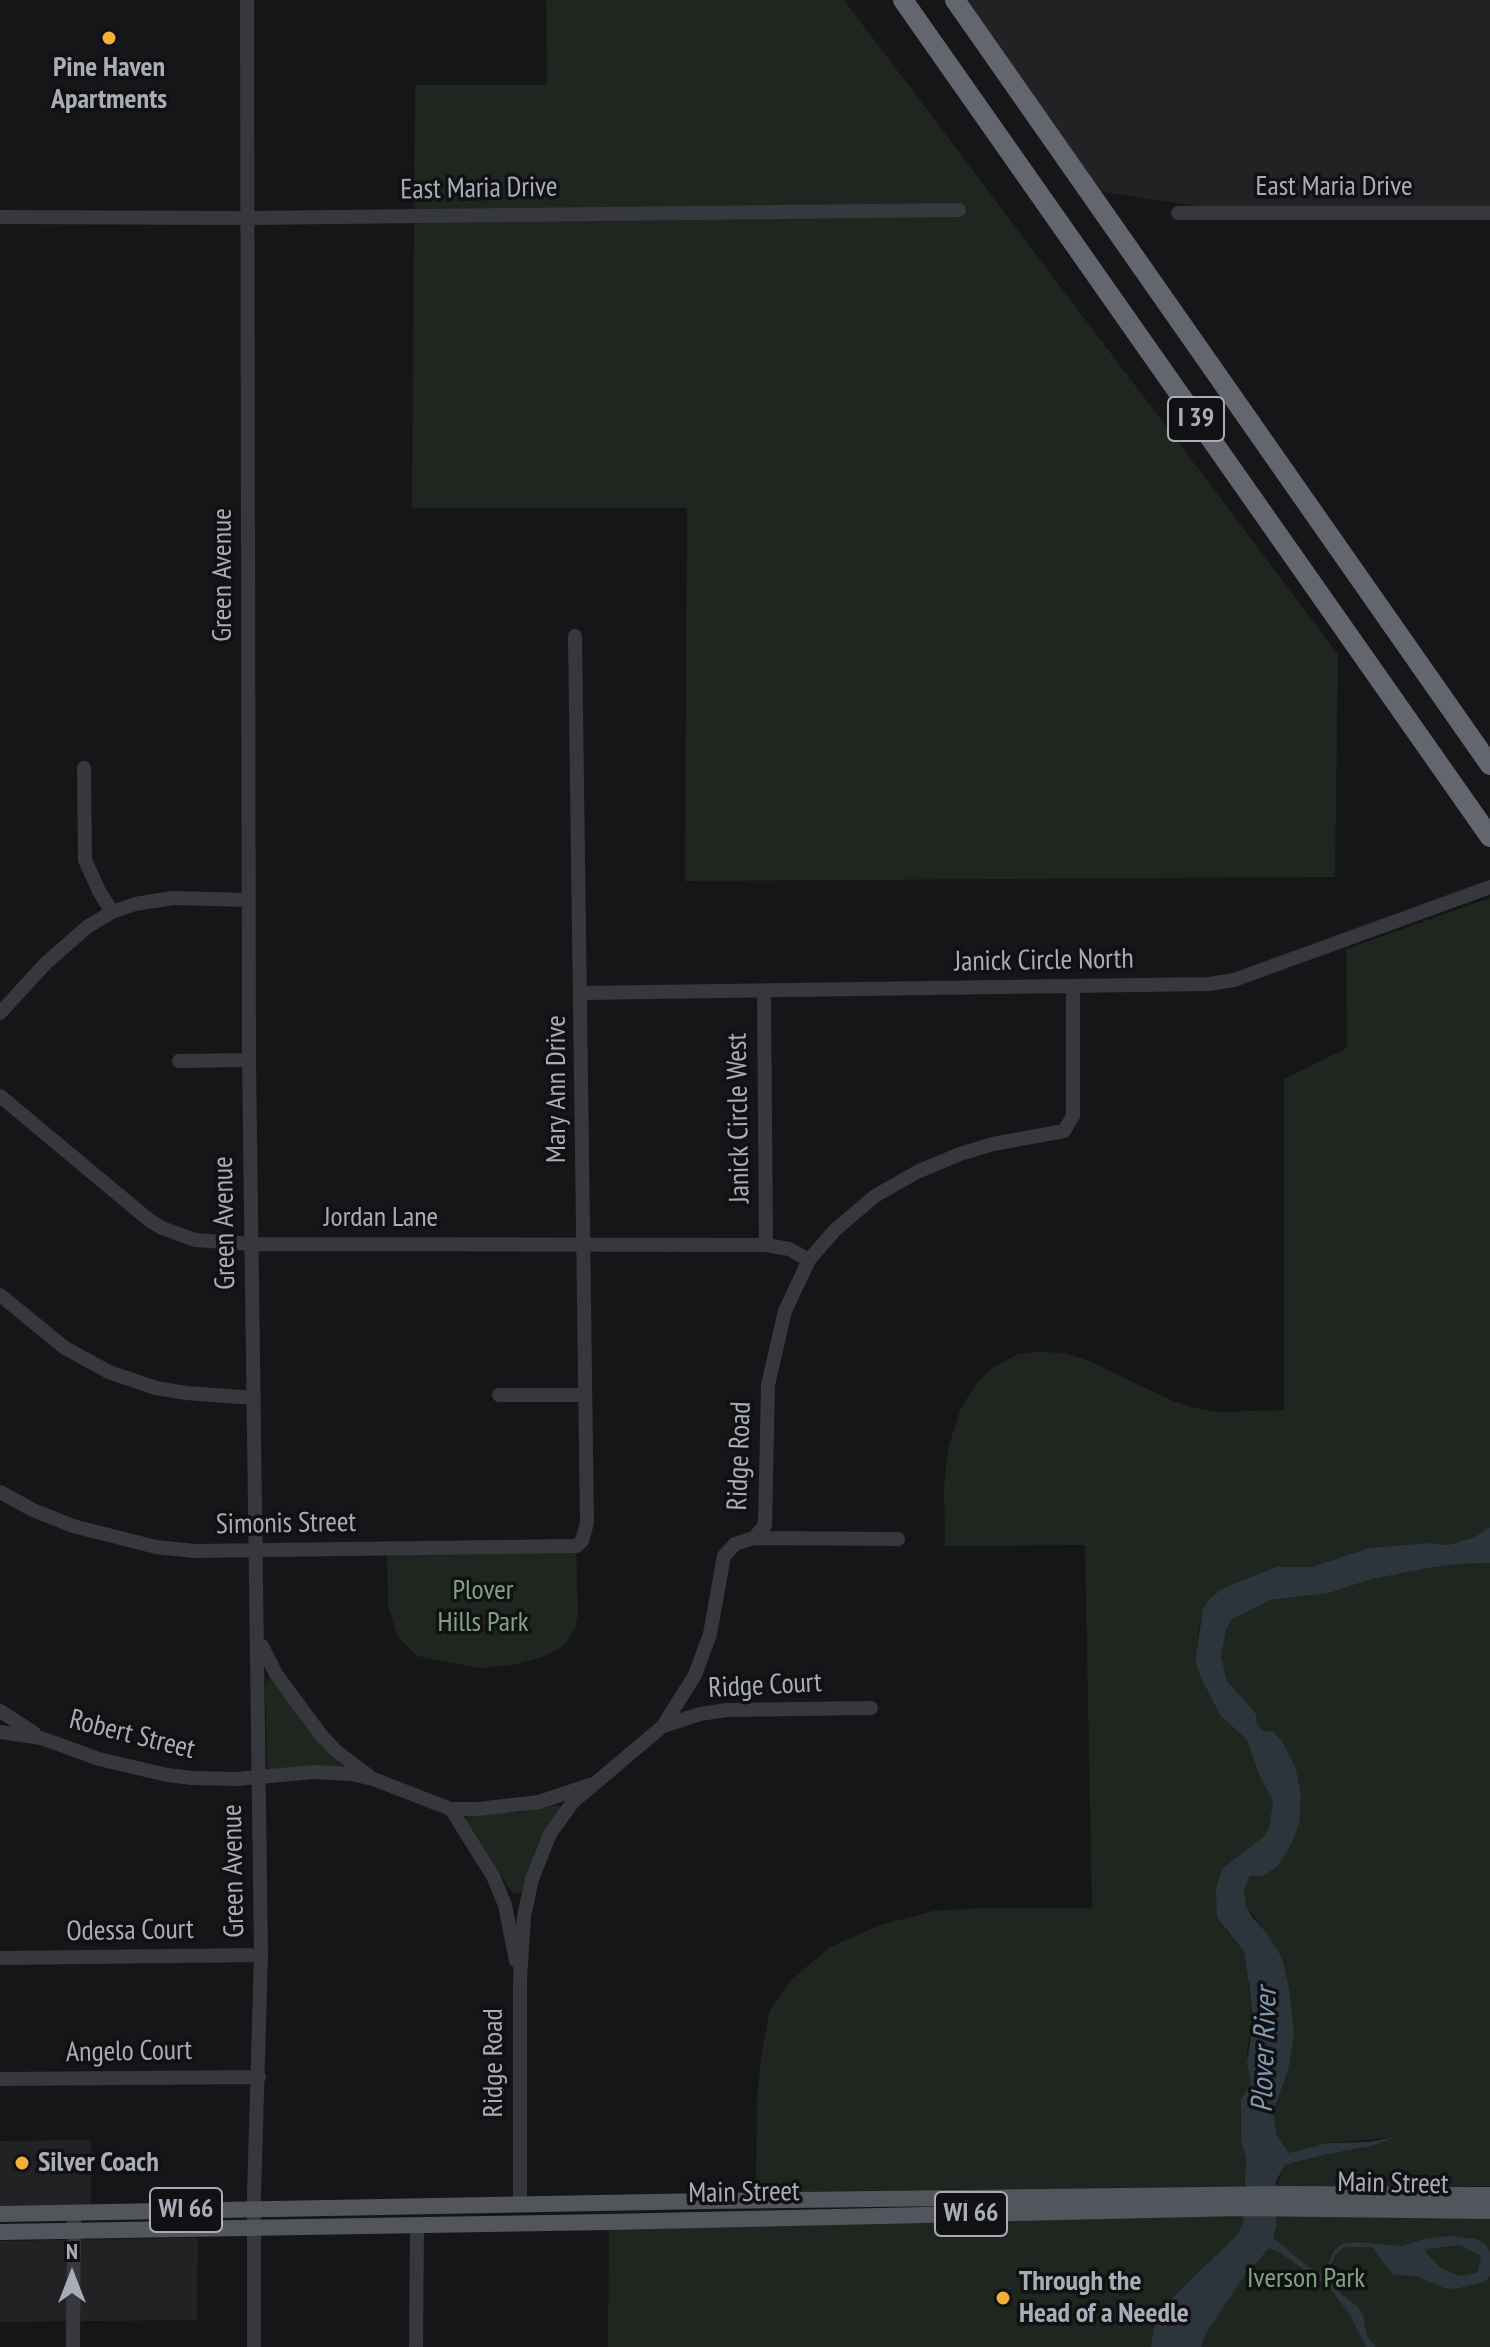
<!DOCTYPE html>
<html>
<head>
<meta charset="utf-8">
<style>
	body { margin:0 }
	#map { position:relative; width:1490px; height:2347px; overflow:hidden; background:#161618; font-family:"PT Sans Narrow",sans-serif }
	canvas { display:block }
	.north { position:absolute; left:32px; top:2235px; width:80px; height:80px; -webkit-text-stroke:6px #111113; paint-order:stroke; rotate:0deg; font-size:22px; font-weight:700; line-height:32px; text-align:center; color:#a8adb8 }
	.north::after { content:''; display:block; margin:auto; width:28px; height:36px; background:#a8adb8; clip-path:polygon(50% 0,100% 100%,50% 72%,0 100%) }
</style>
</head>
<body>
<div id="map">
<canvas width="1490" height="2347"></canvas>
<div class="north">N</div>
</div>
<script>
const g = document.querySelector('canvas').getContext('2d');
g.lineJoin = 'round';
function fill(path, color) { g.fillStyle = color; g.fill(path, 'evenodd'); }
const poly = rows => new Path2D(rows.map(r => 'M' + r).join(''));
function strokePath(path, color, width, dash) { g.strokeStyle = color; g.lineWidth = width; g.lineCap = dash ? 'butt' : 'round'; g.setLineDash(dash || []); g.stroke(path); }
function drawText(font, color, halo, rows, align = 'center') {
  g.font = font + ' "PT Sans Narrow",sans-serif'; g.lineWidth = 7; g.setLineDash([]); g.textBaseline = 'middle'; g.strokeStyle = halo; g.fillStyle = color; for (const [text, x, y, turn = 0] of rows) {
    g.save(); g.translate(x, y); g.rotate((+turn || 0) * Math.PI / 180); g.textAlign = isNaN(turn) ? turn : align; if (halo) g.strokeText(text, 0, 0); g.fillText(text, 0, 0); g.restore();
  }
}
const built = poly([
	[955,0,1490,0,1490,208,1211,208,1089,190],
	[91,2140,91,2206,0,2208,0,2141],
	[198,2238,197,2320,0,2322,0,2241]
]);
const green = poly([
	[546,0,844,0,1338,654,1335,877,685,881,687,508,412,508,415,85,547,85],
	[1490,898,1490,1527,1475,1537,1448,1545,1428,1543,1369,1548,1312,1567,1276,1567,1225,1587,1209,1600,1200,1622,1195,1660,1200,1676,1220,1715,1247,1740,1260,1777,1273,1801,1269,1828,1264,1836,1224,1868,1227,1932,1244,1952,1253,2022,1247,2050,1251,2082,1241,2100,1241,2141,1246,2159,1244,2186,756,2192,757,2098,762,2051,770,2010,792,1979,830,1947,880,1925,933,1911,981,1908,1092,1908,1085,1545,945,1546,944,1487,948,1448,961,1408,976,1384,993,1367,1018,1354,1039,1352,1065,1353,1089,1361,1173,1401,1195,1408,1216,1412,1284,1410,1284,1079,1347,1048,1346,949],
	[576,1546,578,1614,575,1629,565,1645,543,1657,512,1665,479,1668,417,1656,397,1636,388,1605,387,1549],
	[1490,1563,1490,2186,1276,2187,1285,2165,1328,2154,1372,2146,1390,2138,1327,2143,1289,2153,1277,2135,1273,2112,1288,2071,1266,1932,1246,1906,1244,1890,1250,1876,1279,1865,1292,1843,1299,1824,1263,1731,1256,1723,1256,1714,1226,1681,1221,1657,1226,1630,1232,1619,1270,1600,1329,1593,1372,1579,1424,1569,1457,1564],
	[272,1678,324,1748,343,1767,272,1770,267,1767,265,1682],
	[558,1805,562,1806,536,1849,522,1892,513,1894,465,1818,470,1815,519,1812],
	[1490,2211,1490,2347,608,2347,609,2222]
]);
const water = poly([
	[1490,1527,1490,1563,1457,1564,1424,1569,1372,1579,1329,1593,1270,1600,1232,1619,1226,1630,1221,1657,1227,1681,1256,1714,1256,1723,1263,1731,1273,1732,1282,1741,1296,1769,1301,1795,1299,1824,1292,1843,1279,1865,1263,1876,1250,1876,1244,1890,1246,1906,1252,1917,1266,1932,1282,1958,1289,1988,1294,2034,1288,2071,1273,2112,1277,2135,1289,2153,1327,2143,1368,2142,1396,2137,1372,2146,1328,2154,1285,2165,1276,2181,1276,2227,1273,2238,1307,2266,1323,2274,1335,2249,1342,2244,1354,2242,1402,2246,1424,2239,1449,2236,1475,2239,1484,2243,1490,2251,1490,2276,1484,2282,1455,2289,1444,2288,1418,2277,1392,2274,1372,2247,1344,2247,1335,2255,1329,2270,1340,2293,1358,2307,1363,2315,1367,2336,1376,2347,1366,2347,1350,2315,1329,2287,1282,2254,1269,2248,1243,2278,1205,2335,1201,2347,1151,2347,1154,2328,1165,2305,1238,2234,1243,2223,1246,2159,1241,2141,1241,2100,1251,2082,1247,2064,1253,2022,1250,1992,1244,1952,1217,1917,1216,1889,1222,1869,1264,1836,1269,1828,1273,1801,1260,1777,1247,1740,1220,1715,1200,1676,1195,1660,1203,1609,1209,1599,1225,1587,1276,1567,1312,1567,1369,1548,1428,1543,1448,1545,1475,1537],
	[1460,2245,1481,2256,1478,2272,1460,2276,1452,2273,1440,2267,1425,2252,1426,2249]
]);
const minor = poly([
	[247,0,249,1060,261,1955,254,2196,254,2347],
	[1178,213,1490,213],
	[0,217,247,218,959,210],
	[84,768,85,860,99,891,112,912],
	[764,991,766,1245],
	[582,993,1209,984,1234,980,1490,887],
	[0,1013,46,963,87,927,112,912,135,904,173,898,249,900],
	[179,1061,249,1060],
	[0,1096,149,1220,162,1228,195,1240,252,1244,766,1245,789,1249,809,1260],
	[0,1295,65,1348,109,1372,156,1388,186,1393,254,1398],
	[499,1395,585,1395],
	[0,1492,33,1510,73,1526,156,1547,194,1551,576,1546,582,1541,587,1523,575,636],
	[754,1538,898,1539],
	[262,1646,276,1674,321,1735,336,1751,369,1776],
	[0,1711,34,1733],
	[663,1726,700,1714,727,1710,871,1708],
	[0,1732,41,1738,99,1759,167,1775,192,1778,237,1779,314,1772,351,1774,373,1779,451,1809,478,1809,539,1802,590,1785],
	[451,1809,493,1876,505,1905,516,1961],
	[0,1958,261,1955],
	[0,2079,259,2077],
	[520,2204,520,1980,524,1916,532,1879,550,1834,573,1802,663,1726,695,1675,710,1634,724,1556,735,1544,754,1538,765,1525,768,1385,785,1311,809,1260,835,1230,875,1196,917,1172,960,1154,993,1144,1064,1131,1073,1116,1073,986],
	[73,2347,74,2221],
	[416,2347,417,2226]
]);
const major = poly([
	[0,2214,708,2201,1279,2194,1490,2195],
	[0,2232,609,2222,1241,2208,1490,2211]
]);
const highway = poly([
	[903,0,1490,837],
	[955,0,1490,765]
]);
const markers = [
	[109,38,8,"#f2b134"],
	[22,2163,8,"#f2b134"],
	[1003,2298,8,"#f2b134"]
];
const shields = [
	[1196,419,56],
	[186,2210,72],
	[971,2214,72]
];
const shieldNames = [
	["I 39",1196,419],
	["WI 66",186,2210],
	["WI 66",971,2214]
];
const poiNames = [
	["Pine Haven",109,68,"center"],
	["Apartments",109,100,"center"],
	["Silver Coach",38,2163],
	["Through the",1019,2282],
	["Head of a Needle",1019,2314]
];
const streetNames = [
	["East Maria Drive",1334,187],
	["East Maria Drive",479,189,-1],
	["Green Avenue",223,575,-90],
	["Janick Circle North",1044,961,-1],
	["Mary Ann Drive",557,1089,-90],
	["Janick Circle West",739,1118,-91],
	["Jordan Lane",381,1218],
	["Green Avenue",225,1223,-91],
	["Ridge Road",740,1456,-88],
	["Simonis Street",286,1524,-1],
	["Ridge Court",765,1686,-3],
	["Robert Street",132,1735,14],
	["Green Avenue",234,1871,-91],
	["Odessa Court",130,1931,-1],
	["Angelo Court",129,2052,-1],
	["Ridge Road",494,2063,-90],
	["Main Street",1393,2184,1],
	["Main Street",744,2193,-1]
];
const parkNames = [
	["Plover",483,1591],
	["Hills Park",483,1623],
	["Iverson Park",1306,2279]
];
const waterNames = [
	["Plover River",1265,2050,-88]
];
fill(built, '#222225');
fill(green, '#1e261f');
fill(water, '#2c353c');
strokePath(minor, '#37383d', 14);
strokePath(major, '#53555c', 16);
strokePath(highway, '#63666e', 20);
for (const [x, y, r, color] of markers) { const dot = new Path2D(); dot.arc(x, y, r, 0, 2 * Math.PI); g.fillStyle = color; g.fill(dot); strokePath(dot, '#111113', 3); }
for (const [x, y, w] of shields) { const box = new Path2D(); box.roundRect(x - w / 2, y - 22, w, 44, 6); g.fillStyle = '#111113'; g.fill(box); strokePath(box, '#a8adb8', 2); }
drawText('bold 26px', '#a8adb8', null, shieldNames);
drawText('bold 28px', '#a8adb8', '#111113', poiNames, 'left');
drawText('28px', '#a8adb8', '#111113', streetNames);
drawText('28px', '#7fa381', '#111113', parkNames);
drawText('italic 30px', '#7f9bb3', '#111113', waterNames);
</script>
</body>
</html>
